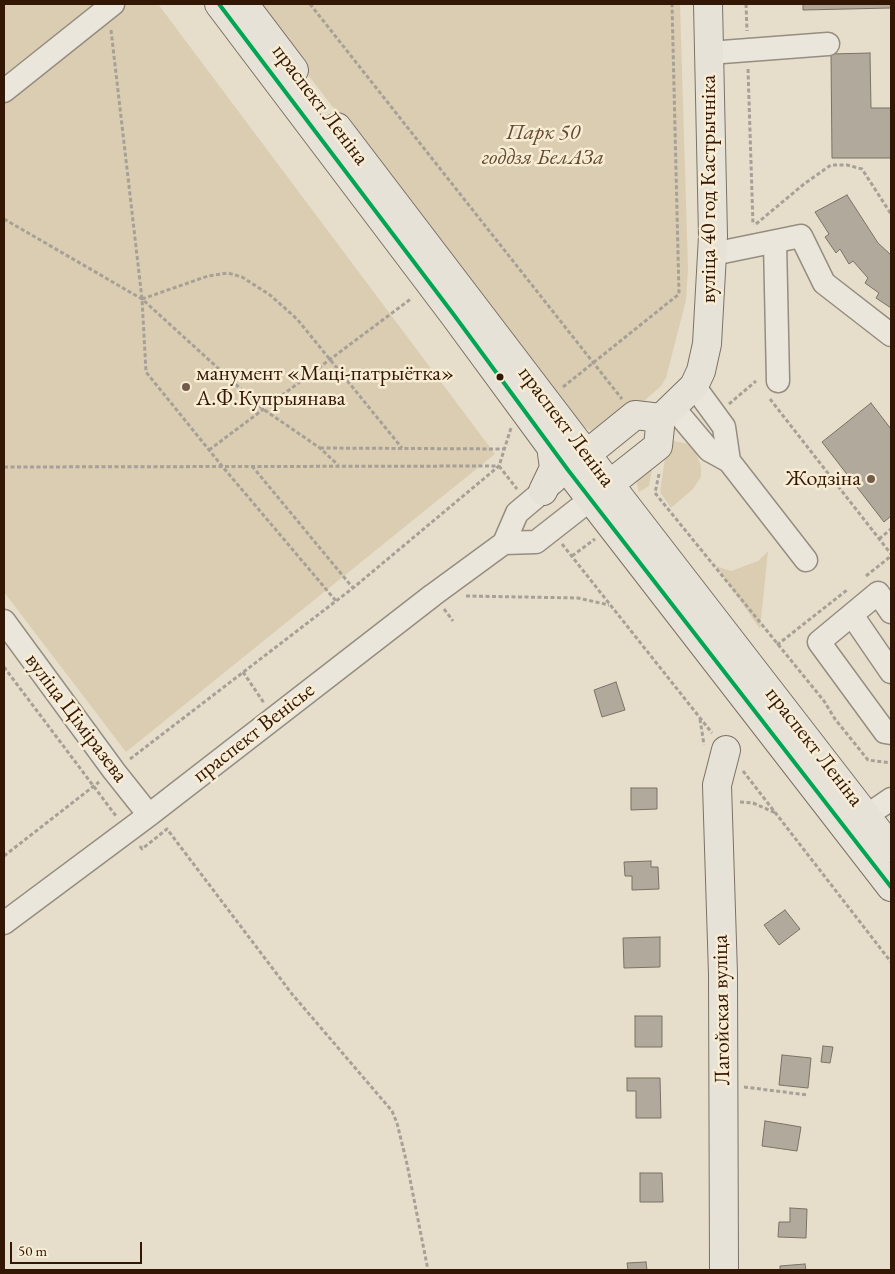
<!DOCTYPE html>
<html>
<head>
<meta charset="utf-8">
<style>
	body { margin:0 }
	#map { position:relative; width:895px; height:1274px; overflow:hidden; background:#e6deca; font-family:"EB Garamond",serif }
	canvas { display:block }
	.frame { position:absolute; inset:0; border:5px solid #331604; pointer-events:none }
	.scale { position:absolute; left:10px; top:1242px; width:132px; height:22px; box-sizing:border-box; border:2px solid #331604; border-top:0; padding-left:6px; font-size:15px; line-height:18px; white-space:nowrap; color:#331604; -webkit-text-stroke:4px #f7ecd4; paint-order:stroke }
</style>
</head>
<body>
<div id="map">
<canvas width="895" height="1274"></canvas>
<div class="frame"></div>
<div class="scale">50 m</div>
</div>
<script>
const g = document.querySelector('canvas').getContext('2d');
g.lineJoin = 'round';
function fill(path, color) { g.fillStyle = color; g.fill(path, 'evenodd'); }
const poly = rows => new Path2D(rows.map(r => 'M' + r).join(''));
function strokePath(path, color, width, dash) { g.strokeStyle = color; g.lineWidth = width; g.lineCap = dash ? 'butt' : 'round'; g.setLineDash(dash || []); g.stroke(path); }
function drawText(font, color, halo, rows, align = 'center') {
  g.font = font + ' "EB Garamond",serif'; g.lineWidth = 5; g.setLineDash([]); g.textBaseline = 'middle'; g.strokeStyle = halo; g.fillStyle = color; for (const [text, x, y, turn = 0] of rows) {
    g.save(); g.translate(x, y); g.rotate((+turn || 0) * Math.PI / 180); g.textAlign = isNaN(turn) ? turn : align; if (halo) g.strokeText(text, 0, 0); g.fillText(text, 0, 0); g.restore();
  }
}
const green = poly([
	[4,4,158,4,495,454,126,752,4,592],
	[253,4,680,4,688,269,686,300,666,378,661,386,620,422,602,431,592,431,583,427,559,399],
	[669,440,688,444,696,453,701,466,701,477,693,489,671,508,660,492,666,451],
	[655,453,649,486,639,492,635,475],
	[768,551,760,629,716,566,731,571,758,561]
]);
const building = poly([
	[803,4,891,4,891,8,803,10,803,4],
	[870,53,871,108,891,108,891,158,832,158,831,54,870,53],
	[847,195,878,243,891,255,891,308,876,298,879,293,865,283,868,278,853,261,849,264,840,249,836,253,825,237,829,234,815,212,847,195],
	[871,403,891,429,891,516,884,522,822,442,871,403],
	[616,682,625,710,602,717,594,690,616,682],
	[631,788,657,788,657,809,631,810,631,788],
	[651,861,651,867,658,867,659,889,632,890,632,876,625,876,624,862,651,861],
	[785,910,800,929,779,945,764,925,785,910],
	[660,937,660,967,624,968,623,938,660,937],
	[635,1016,662,1016,662,1047,635,1047,635,1016],
	[823,1046,833,1047,830,1063,821,1062,823,1046],
	[782,1055,811,1058,808,1088,779,1085,782,1055],
	[627,1078,660,1078,661,1118,636,1118,636,1091,627,1091,627,1078],
	[765,1121,801,1127,797,1151,762,1146,765,1121],
	[640,1173,662,1173,663,1202,640,1202,640,1173],
	[790,1208,807,1209,806,1238,778,1237,779,1222,790,1222,790,1208],
	[646,1262,647,1270,628,1270,627,1263,646,1262],
	[805,1264,806,1270,780,1270,780,1266,805,1264]
]);
const path = poly([
	[310,4,622,399],
	[746,4,747,31],
	[111,30,142,299,146,372,222,466,336,601],
	[748,69,753,225],
	[4,219,142,299,263,409,320,448,338,465],
	[756,224,804,184,831,165,847,165,862,169,891,214],
	[142,299,208,276,228,273,242,277,270,295,297,319,402,448],
	[563,387,679,294,672,4],
	[770,399,891,554],
	[729,404,756,381],
	[320,448,504,449],
	[209,450,412,298],
	[252,466,353,588],
	[499,466,517,489],
	[4,467,499,466],
	[659,474,655,493,824,701,835,719,868,760,891,763],
	[879,539,891,529],
	[562,544,712,733],
	[572,556,595,539],
	[866,576,891,556],
	[466,596,578,598,609,605],
	[444,609,453,621],
	[777,645,847,590],
	[4,667,116,816],
	[243,672,264,703],
	[700,719,704,745],
	[130,759,353,588,499,466,511,428],
	[743,771,891,962],
	[740,802,753,803,776,813],
	[140,846,142,849,167,829,292,994,392,1111,397,1123,407,1164,428,1270],
	[4,856,99,782],
	[744,1087,808,1095]
]);
const minor = poly([
	[709,53,828,44],
	[4,91,113,4],
	[775,242,778,381],
	[713,254,801,236,824,283,891,335],
	[694,386,724,427,729,461],
	[672,406,709,450,729,461,806,560],
	[504,543,536,542,591,499],
	[891,612,878,593,819,642,885,732,891,733],
	[852,615,891,672],
	[4,621,114,771,149,815],
	[853,825,891,799],
	[4,923,149,815,433,595,504,543,517,513,555,481]
]);
const major = poly([
	[219,4,454,315,568,470,891,887],
	[244,4,294,70],
	[337,127,587,455,891,848],
	[572,466,635,415,661,418],
	[543,491,554,468,551,446],
	[596,495,658,446,661,418,694,386,701,371,707,344,713,236,708,4],
	[724,1270,723,974,717,785,726,750]
]);
const bus1 = poly([
	[219,4,454,315,568,470,891,887]
]);
const markers = [
	[500,377,4.5,"#331604"],
	[186,387,5,"#725c49"],
	[871,479,5,"#725c49"]
];
const streetNames = [
	["праспект Леніна",320,105,53],
	["вуліца 40 год Кастрычніка",709,189,-90],
	["праспект Леніна",566,427,53],
	["вуліца Ціміразева",76,718,53],
	["праспект Венісье",254,733,-38],
	["праспект Леніна",814,747,52],
	["Лагойская вуліца",722,1010,-91]
];
const parkNames = [
	["Парк 50",543,133],
	["годдзя БелАЗа",543,158]
];
const poiNames = [
	["манумент «Маці-патрыётка»",196,374],
	["А.Ф.Купрыянава",196,399],
	["Жодзіна",861,479,"right"]
];
fill(green, '#dbcdb2');
fill(building, '#b1a99b');
strokePath(building, '#7b7265', 1);
strokePath(minor, '#958d7f', 25);
strokePath(major, '#7b7265', 30);
strokePath(path, '#a7a097', 3, [4, 2.5]);
strokePath(minor, '#ebe6dc', 22);
strokePath(major, '#e7e2d7', 28);
strokePath(bus1, '#00a651', 4);
for (const [x, y, r, color] of markers) { const dot = new Path2D(); dot.arc(x, y, r, 0, 2 * Math.PI); g.fillStyle = color; g.fill(dot); strokePath(dot, '#f7ecd4', 2); }
drawText('22px', '#331604', '#f7ecd4', streetNames);
drawText('italic 22px', '#634932', '#f7ecd4', parkNames);
drawText('22px', '#331604', '#f7ecd4', poiNames, 'left');
</script>
</body>
</html>
